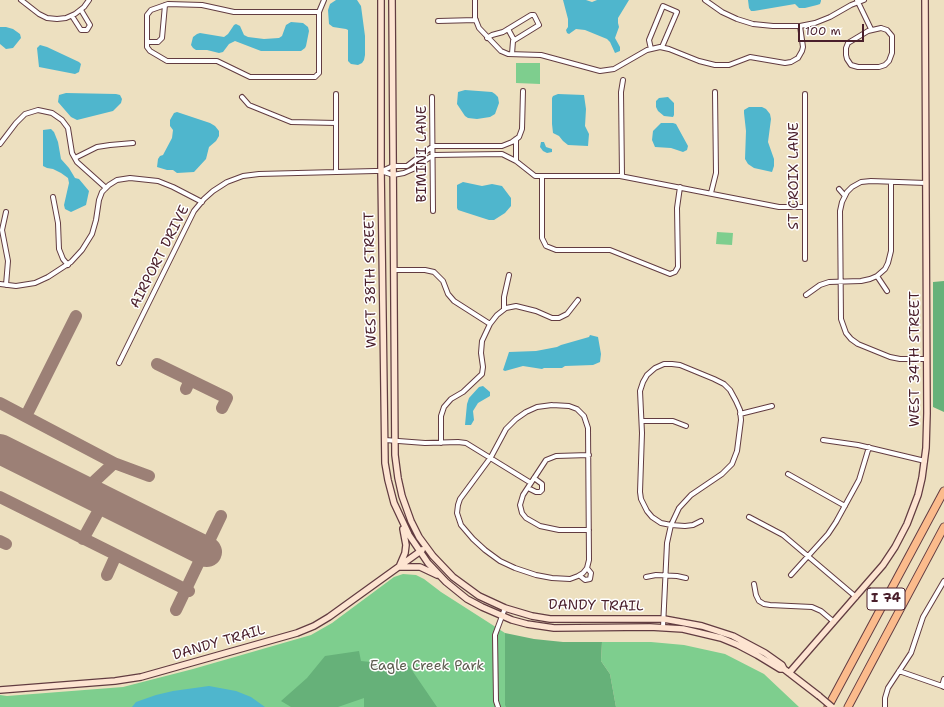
<!DOCTYPE html>
<html>
<head>
<meta charset="utf-8">
<style>
	body { margin:0 }
	#map { position:relative; width:944px; height:707px; overflow:hidden; background:#ede0c0; font-family:"Shantell Sans",sans-serif }
	canvas { display:block }
	.scale { position:absolute; left:798px; top:24px; width:66px; height:18px; box-sizing:border-box; border:2px solid #4a1f2b; border-top:0; padding-left:5px; font-size:12px; line-height:14px; white-space:nowrap; color:#4a1f2b; -webkit-text-stroke:3px #fff; paint-order:stroke }
</style>
</head>
<body>
<div id="map">
<canvas width="944" height="707"></canvas>
<div class="scale">100 m</div>
</div>
<script>
const g = document.querySelector('canvas').getContext('2d');
g.lineJoin = 'round';
function fill(path, color) { g.fillStyle = color; g.fill(path, 'evenodd'); }
const poly = rows => new Path2D(rows.map(r => 'M' + r).join(''));
function strokePath(path, color, width, dash) { g.strokeStyle = color; g.lineWidth = width; g.lineCap = dash ? 'butt' : 'round'; g.setLineDash(dash || []); g.stroke(path); }
function drawText(font, color, halo, rows, align = 'center') {
  g.font = font + ' "Shantell Sans",sans-serif'; g.lineWidth = 3; g.setLineDash([]); g.textBaseline = 'middle'; g.strokeStyle = halo; g.fillStyle = color; for (const [text, x, y, turn = 0] of rows) {
    g.save(); g.translate(x, y); g.rotate((+turn || 0) * Math.PI / 180); g.textAlign = isNaN(turn) ? turn : align; if (halo) g.strokeText(text, 0, 0); g.fillText(text, 0, 0); g.restore();
  }
}
const green = poly([
	[516,63,540,63,540,84,516,83],
	[717,232,733,233,732,245,716,244],
	[403,574,416,575,424,579,441,592,505,633,505,705,557,707,0,707,0,695,7,696,123,687,193,669,311,635,332,623,394,577],
	[602,642,651,642,684,645,725,654,764,674,799,707,616,707,610,674,601,661]
]);
const forest = poly([
	[944,281,944,412,933,407,933,282],
	[505,633,534,639,563,642,602,642,601,661,610,674,616,707,506,707,505,705],
	[359,651,361,661,409,666,437,707,364,707,364,698,338,707,291,707,281,701,307,678,325,656]
]);
const water = poly([
	[336,0,357,0,361,6,365,36,365,55,364,60,362,63,358,65,351,64,348,61,348,30,346,29,333,27,329,24,328,10,330,4],
	[563,0,586,0,592,2,597,0,629,0,618,18,618,23,619,27,615,38,620,47,620,51,615,53,610,42,607,39,585,30,576,29,569,34,567,33,566,30,568,27,568,19],
	[748,0,821,0,821,1,820,4,817,5,805,8,799,8,795,4,754,11,751,11,749,8],
	[291,22,303,23,308,27,309,31,306,46,305,48,301,51,261,51,235,41,229,44,223,52,219,53,207,50,196,50,193,48,191,45,193,37,197,34,200,33,224,37,228,34,234,25,236,24,240,26,244,35,248,37,264,39,279,38,282,36,286,25],
	[0,27,6,27,13,29,20,34,21,38,13,48,6,49,0,44],
	[40,45,47,47,79,62,81,64,79,72,75,74,39,67,37,48],
	[465,90,492,92,495,94,498,97,499,103,495,114,490,117,477,119,468,118,465,116,457,104,458,92],
	[66,93,116,94,120,95,122,99,121,103,113,111,77,120,71,117,58,102,59,95],
	[558,94,584,95,586,109,585,126,589,134,588,146,568,145,563,141,559,136,553,133,552,124,552,98,553,96],
	[668,97,674,103,674,115,673,117,664,116,658,111,656,107,656,101,659,98],
	[749,107,762,107,766,109,770,114,771,119,768,142,774,159,774,166,772,172,754,168,748,164,745,159,746,131,744,113,744,110],
	[177,112,210,123,215,126,219,131,219,136,216,141,209,147,206,159,194,172,177,173,173,170,167,170,157,167,158,159,160,156,163,155,172,138,173,130,170,126,170,120,174,113],
	[661,123,673,123,676,124,688,146,687,150,683,152,671,148,655,147,652,140,653,131],
	[51,129,54,132,58,142,61,159,69,168,75,178,79,179,89,191,86,205,71,212,65,209,64,205,69,183,68,178,61,173,53,169,47,168,43,166,43,130],
	[541,142,544,142,546,147,552,149,552,152,547,153,543,151,540,147],
	[463,182,482,186,492,184,502,186,511,198,511,206,505,213,494,220,489,220,458,210,457,208,457,185],
	[590,335,598,337,601,354,600,362,593,365,565,366,562,368,544,368,542,369,523,366,505,371,503,370,509,352,536,351,557,347,561,345,589,337],
	[483,386,490,392,490,396,478,403,473,411,474,420,471,425,465,425,467,404,469,398,479,387],
	[209,686,236,691,251,697,265,707,132,707,136,702,156,695,173,691]
]);
const taxiway = poly([
	[157,364,190,380,186,389],
	[190,380,227,398,222,408],
	[0,403,114,463,149,476],
	[26,416,76,316],
	[84,491,114,463],
	[91,494,97,501,99,510],
	[0,497,189,591],
	[83,539,99,510,105,506,115,506],
	[0,541,6,544],
	[107,575,116,555],
	[176,610,221,516]
]);
const runway = poly([
	[0,449,207,552]
]);
const street = poly([
	[21,0,39,14,47,18,57,19,66,18,75,14,84,7,89,0],
	[475,0,475,18,479,28,501,51,508,54,541,55,600,71,614,69,647,50,660,47,669,49,699,61,715,65,729,65,750,57,785,63,791,62,798,58,802,51,803,47,800,26],
	[705,0,722,12,737,19,753,24,773,26,800,26,815,23,830,17,851,5,864,0],
	[857,0,871,29],
	[319,12,234,12,202,5,168,4,151,10,147,15,147,47,150,51,167,61,217,61,250,77,315,77,319,73,319,12,324,0],
	[72,16,81,30,87,30,90,25,81,10],
	[438,21,476,20],
	[881,28,887,30,892,36,892,53,889,61,885,65,879,67,858,67,851,65,847,59,846,55,846,48,848,43,868,31,881,28],
	[508,29,514,40],
	[487,38,492,35,503,32,531,15,534,15,539,25,513,41,512,54],
	[147,42,158,42,162,38,165,5],
	[651,49,649,40,663,6,677,12,662,47],
	[242,97,249,105,291,122,336,123],
	[432,97,433,211],
	[516,139,516,161],
	[0,144,16,123,25,114,38,110,52,113,62,120,68,128,72,153,77,162,106,188],
	[75,158,97,147,110,145,133,143],
	[382,171,393,166,407,166,433,146,502,146,512,142,519,137,522,129,523,91],
	[336,172,336,94],
	[542,176,542,238,546,246,556,250,610,250,670,274,675,272,678,267,677,208,680,187],
	[622,176,621,92,623,80],
	[926,183,871,181,861,182,852,187,847,192,842,202,840,211,841,319,846,333,851,339,858,344,890,357,900,359,927,359],
	[839,189,845,196],
	[711,193,716,173,715,92],
	[53,197,58,223,59,249,63,259,68,265],
	[6,212,2,230,8,261,6,285],
	[805,259,805,94],
	[394,270,425,270,434,272,443,281,448,294,454,301,490,324],
	[877,276,887,291],
	[0,284,16,286,35,283,48,277,71,262,82,250,92,234,96,220,99,200,102,192,109,185,117,180,130,178,158,181,173,187,202,202],
	[806,295,820,285,829,282,861,281,870,279,877,276,885,269,888,263,891,251,891,182],
	[504,309,504,297,509,275],
	[119,363,194,211,204,199,213,191,227,182,243,176,259,174,375,171,381,171,393,175,404,173,413,169,433,155,502,154,516,161,535,176,620,176,779,207,805,207],
	[552,405,569,406,577,409,584,416,588,428,589,560,587,568,583,573,578,576,570,579,552,578,536,575,515,568,500,561,485,550,473,539,461,525,457,513,458,505,460,499,491,457,506,429,516,419,526,412,537,407,552,405],
	[740,414,772,406],
	[642,421,673,421,686,426],
	[385,440,425,443,458,442,466,443,531,483],
	[823,440,858,445,925,461],
	[441,443,441,416,444,407,451,399,463,392,482,374,483,367,481,353,482,341,490,324,497,315,506,308,516,306,536,311,552,318,559,318,567,314,578,300],
	[589,455,556,456,546,460,523,495,520,505,522,513,526,518,540,526,559,530,589,530],
	[788,474,845,506],
	[528,488,536,492,540,492,542,490,542,484,534,478],
	[749,517,783,535,856,597],
	[791,575,828,534,836,522,859,480,869,447],
	[580,576,585,580,590,579,591,573,587,568],
	[646,577,656,575,677,576,686,578],
	[754,584,756,595,759,601,764,604,770,605,812,607,821,611,834,622],
	[663,627,667,543,671,525,679,508,691,495,722,474,732,464,737,451,741,420,740,410,736,401,730,390,724,384,714,379,680,365,672,364,664,364,655,368,647,375,643,382,640,391,642,433,640,492,641,499,647,511,652,517,661,523,671,525,685,526,693,525,701,521],
	[899,671,942,686],
	[944,679,942,686,944,687],
	[498,707,496,701,495,635,505,608],
	[885,707,885,698,888,688,911,653,923,617,944,581]
]);
const secondary = poly([
	[381,0,381,171,385,463,388,480,394,503,409,535,428,563,446,582,467,599,482,607,512,620,527,624,554,628,650,627,683,629,721,638,738,645,757,655,780,669,784,669],
	[392,0,395,455,398,478,402,496,411,521,419,537,433,556,453,577,479,596,505,608,532,616,550,619,664,619,702,626,733,636,765,653,782,665,784,669,819,696],
	[399,567,405,553,406,545,403,529],
	[400,567,420,567,437,575],
	[789,673,883,565,895,547,907,524,918,495,922,478,926,448,927,413,925,0],
	[0,690,115,681,141,677,297,633,314,626,329,617,422,550]
]);
const highway = poly([
	[828,707,944,491],
	[848,707,944,527]
]);
const secondaryBridge = poly([
	[819,696,832,707]
]);
const shields = [
	[886,599,38]
];
const shieldNames = [
	["I 74",886,599]
];
const streetNames = [
	["BIMINI LANE",422,154,-90],
	["ST CROIX LANE",794,176,-90],
	["AIRPORT DRIVE",160,257,-63],
	["WEST 38TH STREET",371,280,-91],
	["WEST 34TH STREET",915,359,-90],
	["DANDY TRAIL",596,606,1],
	["DANDY TRAIL",219,643,-16]
];
const parkNames = [
	["Eagle Creek Park",427,666]
];
fill(green, '#7ece8e');
fill(forest, '#66b179');
fill(water, '#4fb6cd');
strokePath(taxiway, '#9c8076', 12);
strokePath(runway, '#9c8076', 30);
strokePath(street, '#623c41', 6);
strokePath(secondary, '#623c41', 8);
strokePath(highway, '#623c41', 9);
strokePath(street, '#fff', 4);
strokePath(secondary, '#fde4d1', 5.5);
strokePath(highway, '#fbbb8c', 7);
strokePath(secondaryBridge, '#623c41', 8, []);
strokePath(secondaryBridge, '#fde4d1', 5.5);
for (const [x, y, w] of shields) { const box = new Path2D(); box.roundRect(x - w / 2, y - 11, w, 22, 3); g.fillStyle = '#fff'; g.fill(box); strokePath(box, '#4a1f2b', 1); }
drawText('bold 13px', '#4a1f2b', null, shieldNames);
drawText('14px', '#4a1f2b', '#fff', streetNames);
drawText('14px', '#5c5c4e', '#fff', parkNames);
</script>
</body>
</html>
